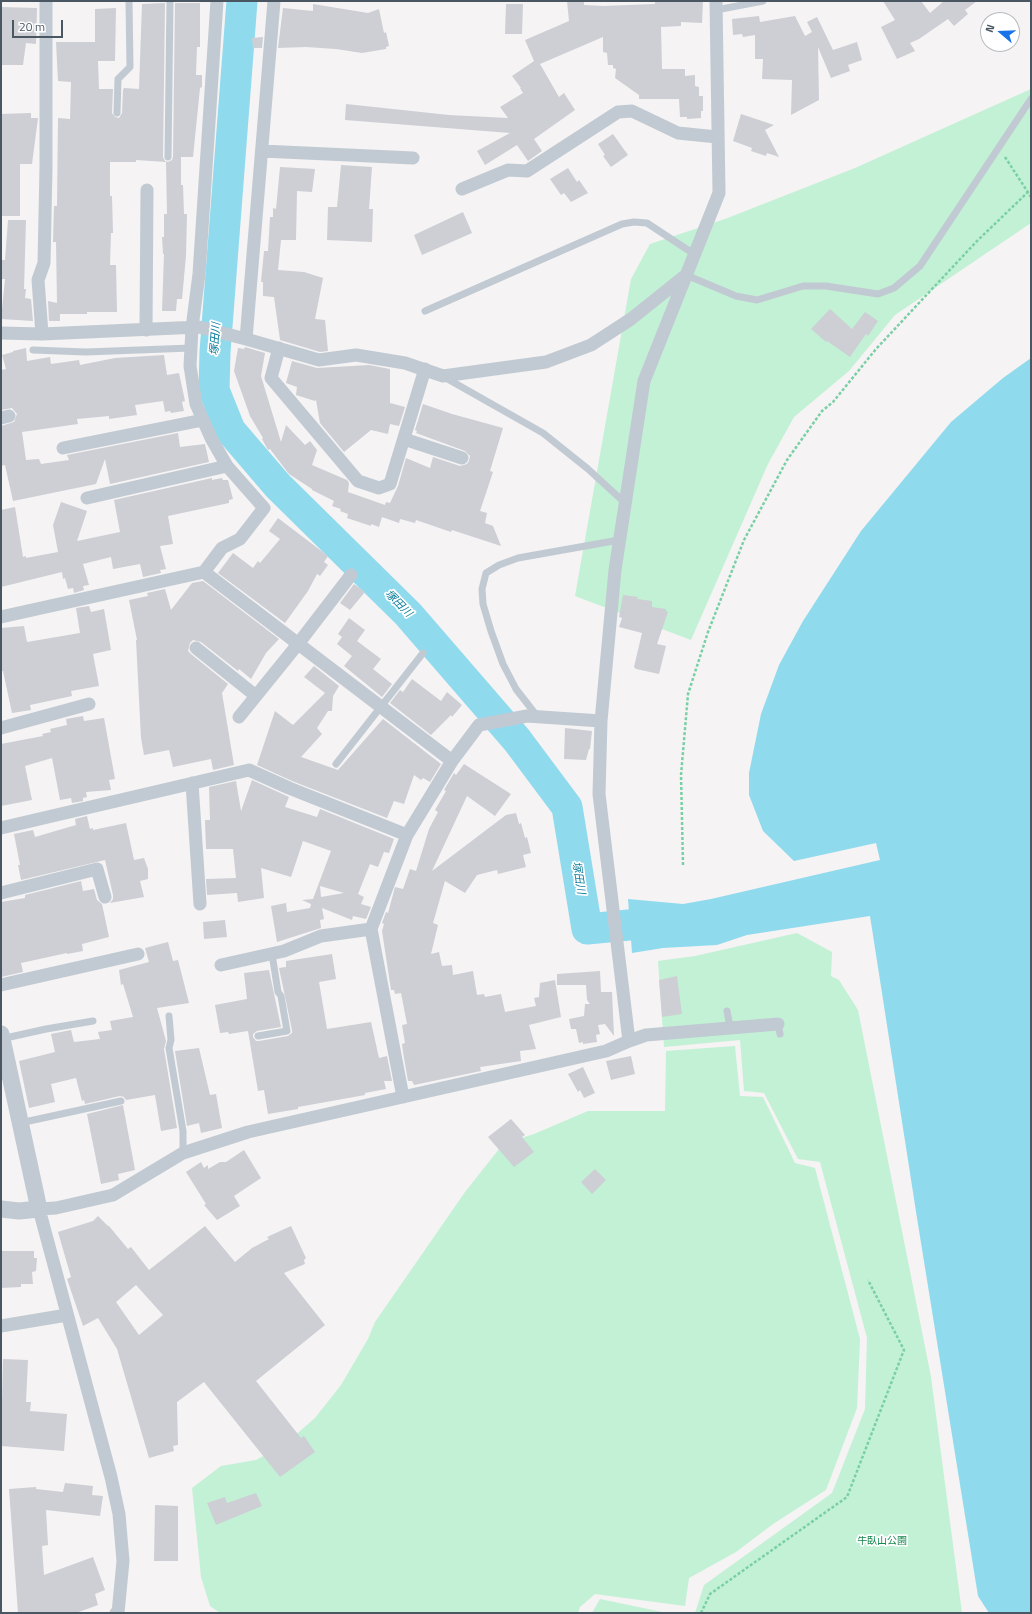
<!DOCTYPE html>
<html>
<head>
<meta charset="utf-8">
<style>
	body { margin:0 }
	#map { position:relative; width:1032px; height:1614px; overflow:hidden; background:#f5f3f3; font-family:"Titillium Web",sans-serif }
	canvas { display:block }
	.frame { position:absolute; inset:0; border:2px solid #4a5661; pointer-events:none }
	.north { position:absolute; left:980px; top:12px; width:40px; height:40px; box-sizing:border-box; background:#fff; border:1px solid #b7bbc0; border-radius:50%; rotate:289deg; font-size:11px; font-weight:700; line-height:16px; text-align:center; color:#4a5661 }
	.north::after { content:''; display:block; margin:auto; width:14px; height:18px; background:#1a73e8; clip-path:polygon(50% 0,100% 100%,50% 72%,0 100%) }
	.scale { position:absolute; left:12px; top:20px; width:51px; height:18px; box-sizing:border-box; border:2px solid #4a5661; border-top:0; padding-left:5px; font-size:12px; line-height:14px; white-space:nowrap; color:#4a5661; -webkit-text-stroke:3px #fff; paint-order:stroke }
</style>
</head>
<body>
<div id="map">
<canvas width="1032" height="1614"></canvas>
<div class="frame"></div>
<div class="north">N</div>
<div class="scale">20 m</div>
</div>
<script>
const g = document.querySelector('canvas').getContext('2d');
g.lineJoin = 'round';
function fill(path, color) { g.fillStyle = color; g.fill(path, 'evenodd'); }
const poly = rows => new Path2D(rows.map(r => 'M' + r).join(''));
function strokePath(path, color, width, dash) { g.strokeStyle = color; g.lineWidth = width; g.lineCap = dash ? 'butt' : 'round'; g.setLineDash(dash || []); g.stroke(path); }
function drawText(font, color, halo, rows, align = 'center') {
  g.font = font + ' "Titillium Web","Noto Sans JP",sans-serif'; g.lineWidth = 3.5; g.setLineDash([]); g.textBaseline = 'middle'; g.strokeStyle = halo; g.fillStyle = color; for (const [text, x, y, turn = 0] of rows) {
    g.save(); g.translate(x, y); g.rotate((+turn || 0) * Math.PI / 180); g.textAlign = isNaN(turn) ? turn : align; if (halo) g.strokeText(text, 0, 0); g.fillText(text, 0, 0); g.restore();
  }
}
const green = poly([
	[1031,89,1031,223,895,315,849,371,794,417,768,464,691,640,575,596,631,279,650,244,725,219,855,168],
	[797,933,832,952,831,976,839,980,858,1010,931,1377,962,1613,695,1613,704,1585,832,1493,865,1409,867,1338,820,1162,798,1159,764,1093,744,1091,740,1040,664,1047,658,961,695,956],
	[735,1046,740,1096,763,1097,795,1163,815,1168,860,1339,857,1408,826,1490,773,1524,736,1552,689,1578,685,1606,595,1594,580,1607,578,1613,220,1613,210,1606,201,1577,192,1488,221,1466,256,1460,285,1444,315,1418,341,1385,368,1339,375,1322,465,1192,503,1144,534,1134,588,1111,665,1111,666,1051],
	[600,1599,667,1613,592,1613]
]);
const water = poly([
	[1031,358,1031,1613,989,1613,978,1596,917,1218,870,916,747,935,717,945,663,948,632,953,628,899,683,904,711,899,880,860,876,843,794,861,763,831,749,795,749,773,761,714,779,665,803,621,861,531,951,422,1003,378]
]);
const river = poly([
	[242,1,215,352,214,390,230,430,278,486,408,614,517,740,567,807,587,929,671,921]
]);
const building = poly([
	[567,1,584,1,584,5,603,6,655,4,655,1,703,1,702,23,681,22,681,26,661,27,662,69,685,69,685,76,695,75,695,86,699,87,699,96,703,96,703,111,701,111,701,118,687,119,687,117,680,117,679,99,639,99,639,95,615,78,616,69,613,68,613,65,608,65,607,53,603,52,603,37,540,64,559,97,564,93,575,110,534,139,542,151,528,161,517,145,485,165,477,151,510,133,345,120,346,104,449,115,508,118,500,107,523,93,520,88,521,88,512,76,534,61,525,40,569,21],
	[883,1,921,1,930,13,944,1,977,1,965,10,968,14,954,26,948,19,919,39,910,43,915,51,897,59,881,27,895,20],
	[165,3,163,157,165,161,168,162,172,160,173,157,175,3,200,3,200,47,197,47,196,75,202,75,202,87,200,88,193,157,181,157,181,185,183,185,184,214,187,214,186,256,182,299,177,299,176,311,162,311,164,254,163,254,162,237,164,237,164,214,167,214,166,162,136,160,136,162,110,162,110,196,112,196,113,233,111,233,110,265,116,265,117,312,87,312,87,314,60,314,60,321,49,321,48,301,57,303,56,242,53,242,54,206,57,206,58,118,70,119,71,82,58,81,56,42,95,42,95,9,116,8,115,61,98,61,99,89,113,89,112,113,115,117,119,118,122,113,123,90,124,88,139,89,142,4],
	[313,4,368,13,379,9,384,33,386,32,389,46,386,47,386,49,362,53,336,49,306,47,278,48,283,8,313,11],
	[506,4,523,4,522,34,505,34],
	[1,7,37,8,36,44,26,43,23,65,1,65],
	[759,16,760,22,795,16,805,36,812,32,807,22,817,17,833,50,857,42,862,60,848,65,850,71,831,78,818,47,819,100,791,115,792,80,762,79,763,59,755,59,755,35,743,37,742,34,733,35,732,19],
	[263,37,262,48,253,48,252,38],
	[31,113,31,118,38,118,32,164,20,164,20,216,1,216,1,114],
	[741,114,774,125,765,130,779,157,767,153,766,156,751,151,752,148,733,141],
	[613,134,628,155,611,167,603,156,605,155,598,144],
	[341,165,372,167,369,209,373,209,372,242,327,240,328,207,337,207],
	[280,167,315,169,312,192,297,191,296,240,281,240,278,270,304,272,323,278,315,319,325,320,328,351,320,352,280,340,274,297,263,296,263,282,261,282,264,251,268,251,270,217,273,217,273,208,276,209],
	[568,168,577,182,579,180,588,193,571,202,564,193,561,195,550,179],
	[463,212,472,233,422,255,414,235],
	[8,220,26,220,24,289,26,289,25,298,31,299,33,321,1,319,5,279,1,279,1,260,5,260],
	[830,309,852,329,865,312,878,321,868,336,866,334,850,357,827,341,826,342,811,329],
	[245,347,265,353,261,376,281,442,286,425,305,445,310,441,317,450,312,465,347,480,349,483,348,492,385,505,386,502,390,503,398,486,406,458,430,468,433,457,460,466,467,464,469,461,470,456,465,451,416,433,417,431,415,430,423,404,452,414,503,428,490,471,493,472,480,511,487,513,485,523,493,526,501,546,452,530,451,532,416,520,415,523,400,519,399,523,382,517,379,527,371,524,371,526,347,518,348,514,340,511,341,509,332,506,334,501,312,490,312,489,289,474,270,449,268,450,262,439,263,438,250,416,234,371,238,348,244,349],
	[26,348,27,361,50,357,51,364,79,360,80,365,115,358,164,355,167,375,179,373,185,401,182,402,184,411,171,413,170,411,165,412,163,401,135,405,137,415,109,419,109,416,77,419,78,424,22,432,26,460,39,459,41,464,69,460,67,455,178,433,180,447,205,444,209,462,110,484,105,459,96,484,13,501,5,465,1,466,1,426,14,422,17,414,12,408,1,410,1,370,6,369,2,355,13,352,13,351],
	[292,361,317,368,369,365,390,369,390,403,405,407,399,426,390,424,388,434,371,430,344,452,320,423,316,400,315,401,296,395,297,387,286,383],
	[212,478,212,480,222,478,223,480,228,480,233,499,229,500,229,503,168,516,173,544,160,546,166,569,160,570,161,573,143,577,140,564,113,569,111,557,83,564,89,585,83,586,84,590,74,593,73,588,68,589,65,578,63,579,62,572,1,587,1,510,15,507,23,557,26,556,26,558,58,552,53,525,61,502,87,511,77,541,120,532,114,500],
	[278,518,328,556,324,562,328,565,320,576,317,574,308,591,285,623,218,573,233,553,253,568,258,561,260,563,280,539,269,531],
	[203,581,279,639,266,653,251,679,239,669,238,671,201,642,193,640,190,643,188,651,191,654,228,684,222,693,234,765,213,770,211,759,173,767,169,750,144,755,141,738,136,640,137,640,129,600,148,596,147,593,165,589,171,610,192,583],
	[354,584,365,592,350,610,340,603],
	[623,595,638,597,637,599,652,601,652,607,666,609,666,611,668,612,657,644,666,646,659,674,636,669,634,667,642,633,619,627,622,618,619,617],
	[89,606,91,612,104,609,111,650,93,654,99,686,71,691,72,696,30,705,31,710,12,713,3,671,1,671,1,628,24,626,27,642,80,633,76,608],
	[349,618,365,630,357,641,381,659,373,669,392,684,382,697,344,666,352,656,337,644,342,637,338,634],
	[314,666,339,686,333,696,332,711,328,711,317,728,322,734,301,757,338,770,383,719,441,764,430,782,423,778,421,780,414,775,404,804,394,801,387,818,292,781,257,765,275,711,293,725,325,693,304,677],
	[412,679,441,701,447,692,462,705,452,717,451,715,431,735,390,703,400,690,403,692],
	[83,716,84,721,104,718,115,779,109,780,111,790,86,792,87,797,83,798,83,801,72,803,71,798,60,800,52,758,25,766,32,800,1,806,1,744,43,736,42,734,51,732,50,729,67,725,66,719],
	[565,728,592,731,590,749,589,749,586,760,564,759],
	[464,764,511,794,495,816,467,796,432,871,506,815,516,813,519,824,521,823,525,838,527,837,531,853,523,855,526,867,498,874,497,870,477,875,465,893,445,881,433,923,438,925,431,954,439,952,442,966,452,965,453,975,473,971,477,995,484,994,485,997,501,994,505,1012,536,1006,534,998,539,997,540,983,555,980,561,1017,529,1025,536,1049,520,1051,521,1061,480,1067,481,1071,414,1085,412,1081,408,1081,403,1052,402,1044,405,1043,402,1025,407,1024,401,993,395,994,394,990,391,990,382,931,384,924,382,923,386,912,388,913,395,887,403,889,410,869,416,871,429,829,438,812,435,810,446,791,444,790,454,773,456,775],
	[252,780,289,797,285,807,317,817,320,809,394,839,389,853,384,852,378,867,370,864,358,894,364,897,361,904,371,907,366,919,353,916,352,920,322,908,324,919,320,920,321,928,277,942,271,906,286,903,287,912,310,908,311,904,302,900,313,899,331,851,303,841,291,877,261,868,264,898,238,902,237,893,207,895,206,879,236,878,233,849,206,849,205,820,210,820,209,787,236,781,241,811],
	[320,886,344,893,321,897],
	[87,816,90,829,93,828,93,830,126,823,134,860,144,858,148,869,148,879,140,881,144,897,110,903,113,899,113,895,105,860,21,880,18,865,20,865,14,834,33,830,35,837,76,825,75,819],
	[81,881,83,891,94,889,97,900,102,904,109,937,82,944,83,951,67,954,67,953,21,963,23,972,1,977,1,902,25,898,25,895],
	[225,920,227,937,204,939,203,922],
	[168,942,173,961,178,960,189,1003,157,1008,166,1041,164,1049,177,1128,161,1131,155,1095,126,1100,124,1097,120,1096,85,1104,84,1100,82,1101,76,1078,51,1084,55,1102,29,1108,19,1061,55,1052,51,1034,71,1030,74,1042,100,1039,98,1032,112,1030,110,1021,133,1017,123,984,121,985,119,970,149,962,145,948],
	[332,954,336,979,319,982,327,1029,371,1022,379,1058,387,1056,392,1081,384,1081,386,1089,365,1093,365,1095,298,1107,298,1109,268,1114,264,1090,258,1091,248,1031,229,1034,228,1032,220,1033,215,1005,247,999,244,973,269,970,281,1027,257,1031,253,1034,253,1037,256,1041,259,1041,288,1036,292,1033,292,1030,279,968,286,967,286,961],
	[600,971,601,992,612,992,614,1036,605,1024,598,1025,600,1034,596,1035,597,1042,583,1044,583,1042,579,1043,576,1029,571,1029,569,1019,584,1016,585,1004,590,1004,587,1000,586,985,557,985,557,974],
	[677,976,682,1014,662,1017,659,980],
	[199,1048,210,1095,216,1094,222,1128,201,1133,199,1123,187,1126,175,1051],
	[631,1056,635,1074,611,1080,606,1061],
	[583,1067,595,1093,584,1098,580,1090,578,1092,568,1074],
	[123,1105,135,1170,118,1174,119,1180,101,1184,87,1114],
	[511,1119,525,1135,522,1137,534,1152,514,1167,488,1137],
	[244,1150,261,1178,234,1196,240,1206,217,1220,204,1205,206,1204,186,1172,201,1162,204,1168,208,1165,208,1169,220,1162,226,1162],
	[595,1169,606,1180,592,1194,581,1182],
	[98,1216,108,1226,109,1226,128,1249,131,1247,149,1270,205,1226,235,1262,252,1248,269,1239,267,1237,291,1226,306,1258,304,1260,305,1264,284,1273,325,1325,256,1381,301,1438,304,1436,315,1452,280,1477,204,1382,177,1402,178,1445,173,1446,174,1451,149,1458,117,1349,98,1318,83,1326,67,1279,71,1277,58,1232,93,1221],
	[136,1285,163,1315,139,1335,116,1302],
	[1,1251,34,1251,34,1258,37,1258,36,1271,32,1272,33,1284,21,1284,21,1287,1,1288],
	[3,1359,28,1360,26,1402,31,1402,30,1411,67,1414,64,1451,1,1446],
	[65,1483,93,1486,92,1495,103,1496,100,1516,46,1510,48,1545,42,1546,44,1575,93,1557,105,1590,95,1594,98,1605,76,1613,18,1613,9,1489,36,1487,36,1489,63,1492],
	[256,1493,262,1506,216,1525,207,1503,225,1497,227,1503],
	[155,1505,178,1506,178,1561,154,1561]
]);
const path = poly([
	[1005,157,1031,197],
	[683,865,681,775,688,694,708,632,744,540,787,460,822,411,833,402,876,349,976,242,1028,192],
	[701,1613,710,1594,847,1497,904,1350,868,1280]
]);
const service = poly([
	[716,10,763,1],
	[117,113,118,79,130,67,129,1],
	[168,157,170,1],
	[686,275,736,296,757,300,803,286,826,286,878,294,894,288,920,266,1031,99],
	[425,311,622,224,634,222,647,223,694,254],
	[33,350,86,352,191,348],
	[444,377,543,433,588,469,625,503],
	[537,716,516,689,503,664,491,631,483,604,482,589,486,573,499,565,518,558,619,540],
	[336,764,423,653],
	[727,1011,730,1027],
	[169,1016,171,1040,169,1048,183,1131,183,1153],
	[778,1024,780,1034],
	[258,1036,287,1031,281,996,278,992,272,954],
	[1,1039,46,1029,93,1021],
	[20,1123,121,1101]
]);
const minor = poly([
	[262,151,413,158],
	[462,189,508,170,527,171,618,112,632,111,678,133,717,137],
	[146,330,147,190],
	[1,333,42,334,199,327,246,339,319,360,356,355,405,363,443,376,546,362,591,345,631,319,686,275],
	[42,334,38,280,44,263,46,167,46,1],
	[246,339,274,1],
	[279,348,271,378,358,481,379,488,390,484,425,369],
	[1,418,9,416],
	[404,439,462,458],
	[63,448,203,420],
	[87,498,227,466],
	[204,572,222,548,240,539,264,508,227,466,211,438,196,404,190,366,192,328,199,274,217,1],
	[1,617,204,572,452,761],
	[196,648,256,696],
	[239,717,298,644,351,575],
	[1,728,89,704],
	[192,783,200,904],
	[1,828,249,770,289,788,407,835],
	[1,893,97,869,105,897],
	[221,965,284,951,321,936,371,929],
	[1,985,138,954],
	[629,1041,646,1035,778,1024],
	[403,1097,371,929,407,835,452,761,479,725,527,716,601,721],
	[1,1326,67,1315],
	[116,1613,118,1613,123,1561,119,1514,111,1477,39,1209,56,1208,113,1195,183,1153,248,1132,606,1051,629,1041,599,794,601,721,615,570,644,381,719,193,716,1]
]);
const tertiary = poly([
	[1,1034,39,1209,19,1211,1,1209]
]);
const parkNames = [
	["牛臥山公園",882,1542]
];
const waterNames = [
	["塚田川",216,339,-86],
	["塚田川",398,604,45],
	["塚田川",578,878,81]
];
fill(green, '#c3f1d5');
fill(water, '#90daee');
strokePath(river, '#90daee', 31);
fill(building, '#cdcfd5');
strokePath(path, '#7ad0a6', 2.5, [3, 2]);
strokePath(service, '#c1cad2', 7);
strokePath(minor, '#c1cad2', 13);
strokePath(tertiary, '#c1cad2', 17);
drawText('10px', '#17864f', '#fff', parkNames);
drawText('italic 11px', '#0c7c9b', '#fff', waterNames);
</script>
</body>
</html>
